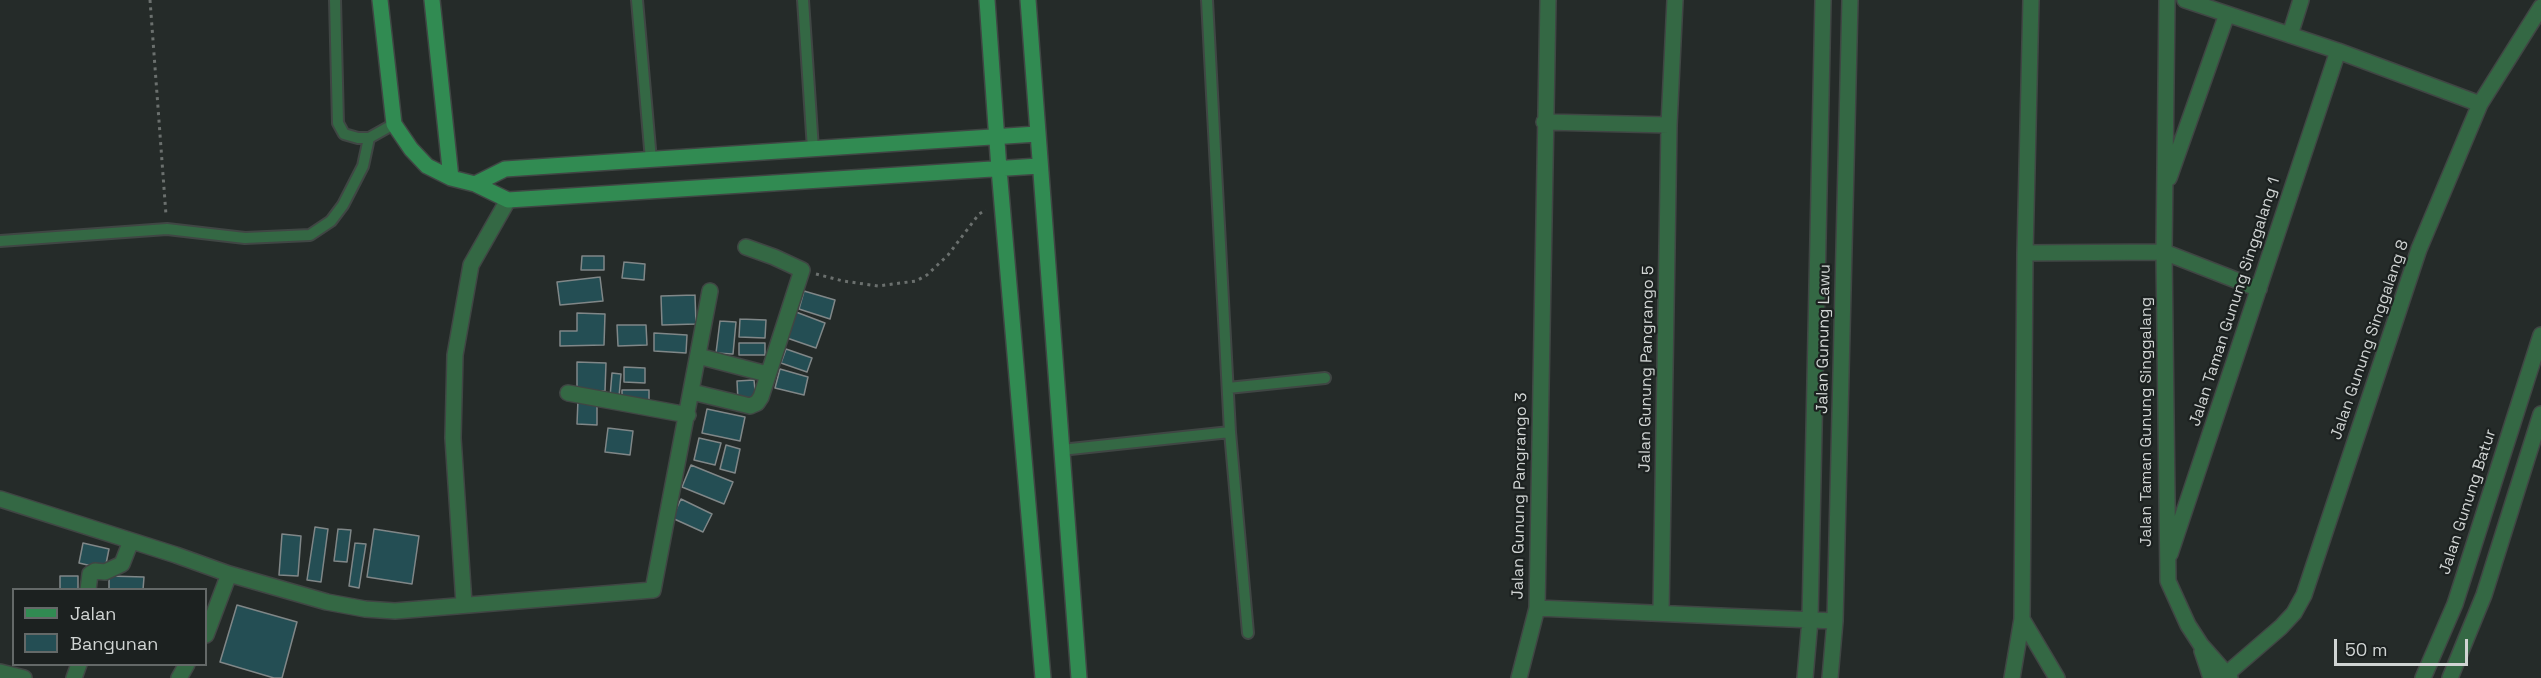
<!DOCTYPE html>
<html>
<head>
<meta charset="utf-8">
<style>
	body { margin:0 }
	#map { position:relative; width:2541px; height:678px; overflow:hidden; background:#252b29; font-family:"Space Grotesk",sans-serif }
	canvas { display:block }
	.legend { position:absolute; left:12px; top:588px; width:195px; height:78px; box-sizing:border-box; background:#1c2120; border:2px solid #646968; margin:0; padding:8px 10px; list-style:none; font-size:18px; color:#d0d4d3 }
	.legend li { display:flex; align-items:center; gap:12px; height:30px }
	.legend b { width:30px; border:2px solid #646968 }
	.scale { position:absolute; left:2334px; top:639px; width:134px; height:27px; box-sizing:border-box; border:3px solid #d0d4d3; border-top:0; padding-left:8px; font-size:18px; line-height:21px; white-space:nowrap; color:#d0d4d3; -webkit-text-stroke:4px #1c2120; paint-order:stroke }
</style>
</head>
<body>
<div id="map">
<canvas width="2541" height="678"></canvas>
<ul class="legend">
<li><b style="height:8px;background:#318b52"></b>Jalan</li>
<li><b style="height:16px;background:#244e54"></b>Bangunan</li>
</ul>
<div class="scale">50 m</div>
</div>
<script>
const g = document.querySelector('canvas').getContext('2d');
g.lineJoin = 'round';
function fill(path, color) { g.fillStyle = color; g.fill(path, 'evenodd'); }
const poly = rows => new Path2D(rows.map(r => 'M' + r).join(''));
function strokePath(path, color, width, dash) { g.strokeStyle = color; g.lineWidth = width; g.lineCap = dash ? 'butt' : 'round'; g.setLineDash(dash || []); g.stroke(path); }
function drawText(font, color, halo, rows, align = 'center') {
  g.font = font + ' "Space Grotesk",sans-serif'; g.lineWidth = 4.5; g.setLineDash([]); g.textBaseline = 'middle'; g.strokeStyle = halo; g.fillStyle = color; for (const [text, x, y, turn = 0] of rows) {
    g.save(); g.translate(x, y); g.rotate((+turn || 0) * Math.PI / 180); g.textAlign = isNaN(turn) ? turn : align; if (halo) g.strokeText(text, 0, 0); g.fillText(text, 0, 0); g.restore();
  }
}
const building = poly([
	[582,256,604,256,604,270,581,270,582,256],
	[624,262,645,264,644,280,622,278,624,262],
	[600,277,603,301,560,305,557,282,600,277],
	[804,291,835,300,830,319,799,309,804,291],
	[695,295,696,324,662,325,661,296,695,295],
	[796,312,825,323,816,348,787,338,796,312],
	[577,313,605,314,604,345,560,346,560,331,577,331,577,313],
	[740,319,766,320,765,338,739,337,740,319],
	[720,321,736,322,733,354,716,353,720,321],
	[617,325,646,325,647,345,618,346,617,325],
	[654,333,687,335,686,353,654,351,654,333],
	[739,343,765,343,765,355,739,355,739,343],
	[786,349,812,358,807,372,781,363,786,349],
	[577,362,606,363,605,391,577,390,577,362],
	[624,367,645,368,645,383,624,382,624,367],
	[780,369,808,377,804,395,775,388,780,369],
	[612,373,621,374,619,397,610,397,612,373],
	[754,380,756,400,738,401,737,381,754,380],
	[622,390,649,390,649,402,622,401,622,390],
	[578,399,597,399,597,425,577,424,578,399],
	[707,409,745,417,740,441,702,433,707,409],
	[608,428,633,431,630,455,605,452,608,428],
	[699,438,721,443,715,465,694,460,699,438],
	[726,445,740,449,735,473,720,469,726,445],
	[691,465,733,482,724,504,682,487,691,465],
	[681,499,712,514,703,532,672,518,681,499],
	[315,527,328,529,321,582,307,580,315,527],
	[338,529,351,530,347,562,334,561,338,529],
	[374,529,419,536,412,584,367,577,374,529],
	[282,534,301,536,298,576,279,575,282,534],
	[83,543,109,549,105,569,79,563,83,543],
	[355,543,366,544,359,588,349,586,355,543],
	[60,576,78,576,78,590,60,590,60,576],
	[109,576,144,577,143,590,109,590,109,576],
	[237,605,297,622,282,678,274,678,220,662,237,605]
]);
const path = poly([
	[150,0,166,215],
	[816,274,843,281,878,286,916,281,927,275,948,255,979,214,986,210]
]);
const lane = poly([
	[335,0,338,123,344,134,358,138,369,138],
	[637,0,651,160],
	[803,0,813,149],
	[1207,0,1230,432,1248,633],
	[0,241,167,229,245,238,310,235,331,221,343,205,363,166,369,138,394,124],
	[1228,388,1325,378],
	[1061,450,1230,432]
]);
const street = poly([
	[2167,0,2164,252,2168,581,2188,625,2201,645,2230,678],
	[2185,0,2338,51,2480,104],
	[2290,35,2301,0],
	[1544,122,1669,125],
	[2169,178,2227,14],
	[2025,253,2164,252,2259,289],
	[698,356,767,374],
	[692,392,750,406,757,403,761,397,802,270,774,257,746,247],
	[568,393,688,415],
	[0,499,176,555,229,574],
	[2170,554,2338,51],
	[88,590,90,574,95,571,105,572,122,564,131,541],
	[464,604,453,438,455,355,471,265,508,200],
	[1537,608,1835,621],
	[1661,613,1669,125,1675,0],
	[2022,619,2057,678],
	[206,635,229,574,327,602,365,609,395,611,653,590,710,291],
	[2202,651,2211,678],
	[0,672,24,678],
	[74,678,79,664],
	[179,678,187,664],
	[1519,678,1537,608,1548,0],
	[1805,678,1810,620,1823,0],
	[1830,678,1835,621,1850,0],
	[2012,678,2022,619,2025,253,2031,0],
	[2222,678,2281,627,2294,613,2304,595,2419,249,2480,104,2541,7],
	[2423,678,2455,604,2541,335],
	[2450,678,2484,595,2541,414]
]);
const secondary = poly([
	[380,0,394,124,411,149,427,166,451,178,475,184,508,200,1039,166],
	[432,0,451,178],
	[987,0,999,169,1043,678],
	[1028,0,1079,678],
	[475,184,505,169,1037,134]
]);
const streetNames = [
	["Jalan Taman Gunung Singgalang 1",2235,302,-72],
	["Jalan Gunung Lawu",1824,339,-89],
	["Jalan Gunung Singgalang 8",2370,340,-71],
	["Jalan Gunung Pangrango 5",1647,369,-89],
	["Jalan Taman Gunung Singgalang",2147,422,-90],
	["Jalan Gunung Pangrango 3",1520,496,-89],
	["Jalan Gunung Batur",2468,502,-72]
];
fill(building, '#244e54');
strokePath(building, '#808788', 1.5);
strokePath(lane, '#404644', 14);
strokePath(street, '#404644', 18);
strokePath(secondary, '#404644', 18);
strokePath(path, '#6b706e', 3, [3, 4.5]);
strokePath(lane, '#346844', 10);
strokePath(street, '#346844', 15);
strokePath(secondary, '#318b52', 15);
drawText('16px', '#d0d4d3', '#1c2120', streetNames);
</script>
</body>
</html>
